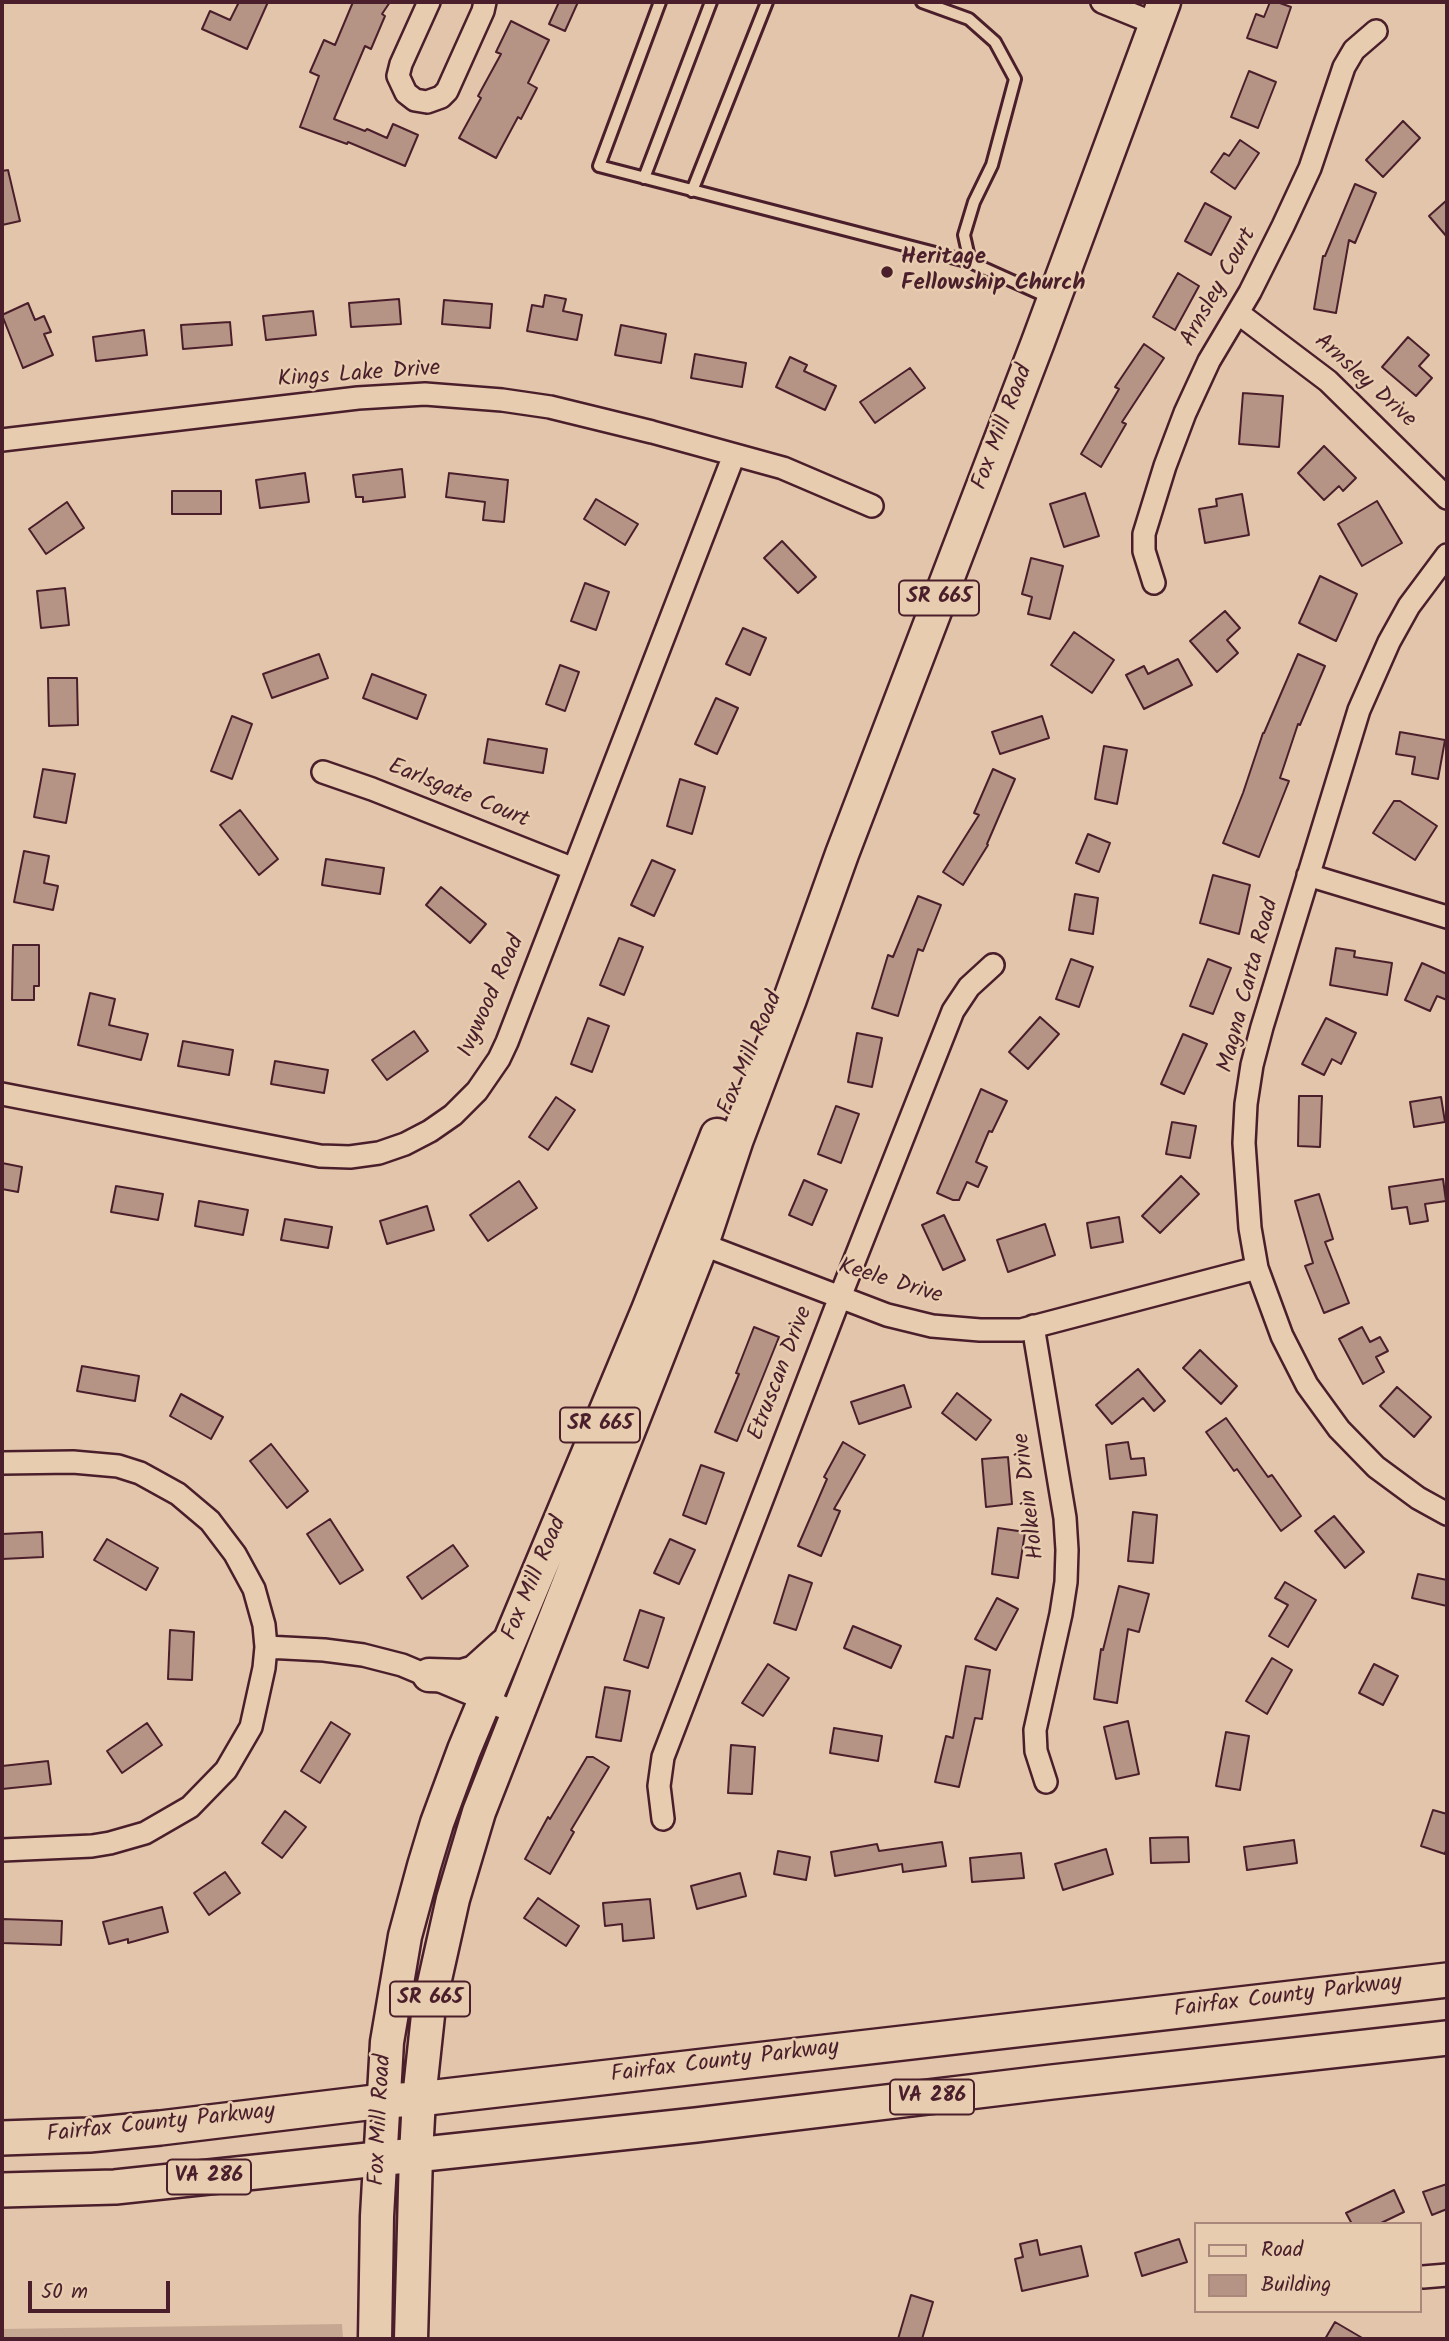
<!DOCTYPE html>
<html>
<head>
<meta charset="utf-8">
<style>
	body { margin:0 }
	#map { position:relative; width:1449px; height:2341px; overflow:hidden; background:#e2c5aa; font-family:Kalam,sans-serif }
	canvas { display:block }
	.frame { position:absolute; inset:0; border:4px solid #4a1f2b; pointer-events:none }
	.legend { position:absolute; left:1194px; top:2222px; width:228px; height:91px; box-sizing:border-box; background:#e8ccaf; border:2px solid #a9877a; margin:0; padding:9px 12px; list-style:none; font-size:21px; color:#4a1f2b }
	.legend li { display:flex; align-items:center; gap:14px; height:35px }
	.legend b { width:35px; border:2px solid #a9877a }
	.scale { position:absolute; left:28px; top:2281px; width:142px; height:32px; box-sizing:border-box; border:4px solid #4a1f2b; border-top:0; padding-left:9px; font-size:21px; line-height:24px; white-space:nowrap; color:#4a1f2b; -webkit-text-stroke:5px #e8ccaf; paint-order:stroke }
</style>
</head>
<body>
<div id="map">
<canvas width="1449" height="2341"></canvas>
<div class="frame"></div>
<ul class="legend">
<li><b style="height:9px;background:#e8ccaf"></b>Road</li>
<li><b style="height:19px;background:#b59485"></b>Building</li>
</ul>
<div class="scale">50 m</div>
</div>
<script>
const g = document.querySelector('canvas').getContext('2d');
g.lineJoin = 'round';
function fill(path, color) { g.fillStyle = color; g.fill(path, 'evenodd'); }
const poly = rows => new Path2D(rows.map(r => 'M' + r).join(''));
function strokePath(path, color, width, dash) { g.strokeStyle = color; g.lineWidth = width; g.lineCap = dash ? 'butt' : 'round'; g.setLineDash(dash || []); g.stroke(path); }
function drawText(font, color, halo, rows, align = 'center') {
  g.font = font + ' Kalam,sans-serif'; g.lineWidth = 5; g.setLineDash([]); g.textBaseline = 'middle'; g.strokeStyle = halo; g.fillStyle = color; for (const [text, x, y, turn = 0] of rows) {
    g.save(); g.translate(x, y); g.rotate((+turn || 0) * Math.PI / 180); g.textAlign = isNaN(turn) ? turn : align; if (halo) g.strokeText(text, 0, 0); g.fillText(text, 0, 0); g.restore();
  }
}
const green = poly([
	[342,2324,343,2339,2,2339,2,2329]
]);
const building = poly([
	[239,2,268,2,247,49,202,29,210,11,230,20,239,2],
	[353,2,390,2,382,14,385,16,371,49,365,46,334,119,365,131,367,129,387,138,393,124,418,135,405,166,348,142,347,144,300,127,319,76,310,72,324,40,335,45,353,2],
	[559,2,578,2,565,31,549,24,559,2],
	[1270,2,1277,2,1291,7,1277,48,1247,38,1256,14,1264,17,1270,2],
	[511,21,549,40,528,83,537,88,521,119,518,117,496,158,459,138,481,98,478,96,501,54,496,52,511,21],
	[1249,71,1276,82,1258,128,1231,117,1249,71],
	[1403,121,1420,138,1383,177,1366,160,1403,121],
	[1240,140,1259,153,1235,189,1211,172,1224,153,1229,156,1240,140],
	[8,170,20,221,2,225,2,171,8,170],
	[1355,184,1376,193,1355,243,1349,240,1336,313,1314,309,1323,256,1325,256,1355,184],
	[1447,200,1447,237,1429,216,1447,200],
	[1205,203,1231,217,1211,255,1185,241,1205,203],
	[1178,273,1199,286,1175,330,1153,317,1178,273],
	[545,295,566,299,563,311,582,315,577,340,527,331,532,305,543,307,545,295],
	[399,299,401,324,351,327,349,303,399,299],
	[444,300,492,304,490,328,442,324,444,300],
	[28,303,35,320,44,316,51,332,44,334,53,355,23,368,2,315,28,303],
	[313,311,316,335,266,340,263,316,313,311],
	[230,322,232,345,183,349,181,325,230,322],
	[621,325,666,334,661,363,615,355,621,325],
	[144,330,147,355,96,361,93,337,144,330],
	[1408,337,1429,355,1419,366,1432,378,1416,396,1382,367,1408,337],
	[1144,344,1164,358,1122,422,1126,424,1101,467,1081,454,1119,389,1115,387,1144,344],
	[695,354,746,363,742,387,691,378,695,354],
	[790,357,807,365,804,371,836,386,825,410,776,387,790,357],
	[910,368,925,388,875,423,860,402,910,368],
	[1243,393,1283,396,1279,447,1239,444,1243,393],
	[1324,446,1356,478,1343,491,1339,486,1324,500,1298,473,1324,446],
	[402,469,405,497,363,502,363,497,356,497,353,475,402,469],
	[305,473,309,502,260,508,256,480,305,473],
	[449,473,508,480,504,522,483,520,485,502,446,497,449,473],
	[172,491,221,491,221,514,172,514,172,491],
	[1085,493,1099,536,1064,547,1050,504,1085,493],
	[1242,494,1249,535,1205,543,1199,509,1217,506,1216,499,1242,494],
	[596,499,638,524,625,545,584,519,596,499],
	[1377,501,1402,543,1362,566,1338,524,1377,501],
	[67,502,84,528,46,554,29,529,67,502],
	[782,541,816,577,798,593,764,558,782,541],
	[1031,558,1063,566,1050,619,1028,614,1032,597,1022,594,1031,558],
	[1320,576,1357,594,1336,641,1299,623,1320,576],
	[585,583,609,592,596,630,571,621,585,583],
	[65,588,69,625,41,628,37,591,65,588],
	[1225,611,1240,628,1227,640,1238,653,1217,672,1190,641,1225,611],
	[743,628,766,638,750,675,726,664,743,628],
	[1074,632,1114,660,1092,693,1051,665,1074,632],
	[319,654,328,678,272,698,263,674,319,654],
	[1298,654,1325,666,1300,725,1298,724,1280,778,1289,781,1259,857,1223,843,1243,793,1263,733,1264,733,1298,654],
	[1178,659,1192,685,1144,709,1126,675,1144,666,1148,674,1178,659],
	[560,665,579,672,565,711,546,704,560,665],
	[372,674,426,695,417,719,363,698,372,674],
	[48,678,77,678,78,725,49,726,48,678],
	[716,698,738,708,717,754,695,744,716,698],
	[232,716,252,724,232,779,211,771,232,716],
	[1042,716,1049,738,1000,754,992,732,1042,716],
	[1400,732,1445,740,1438,779,1412,774,1415,757,1396,754,1400,732],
	[488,739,547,749,543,773,484,763,488,739],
	[1104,746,1127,750,1117,804,1095,799,1104,746],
	[43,769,75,774,66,823,34,817,43,769],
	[993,769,1015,779,987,844,988,845,963,885,943,872,979,815,974,813,993,769],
	[680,779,705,787,692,834,667,826,680,779],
	[1394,801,1400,801,1437,826,1415,860,1373,833,1394,801],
	[240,810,278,859,259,875,220,825,240,810],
	[1088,834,1110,843,1099,872,1076,863,1088,834],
	[24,851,49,856,44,883,58,886,53,910,14,902,24,851],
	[326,859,384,868,380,894,322,885,326,859],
	[652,860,675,870,654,916,631,905,652,860],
	[1213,875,1250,885,1239,934,1200,923,1213,875],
	[441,887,486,924,470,943,426,905,441,887],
	[1075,894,1098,898,1093,934,1069,930,1075,894],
	[918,896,941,905,923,951,918,949,898,1016,872,1008,888,955,893,957,918,896],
	[619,938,643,947,624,995,600,985,619,938],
	[13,945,39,945,39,986,34,986,34,1000,12,1000,13,945],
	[1336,948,1355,951,1354,957,1392,963,1387,995,1330,985,1336,948],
	[1071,959,1093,967,1079,1007,1056,999,1071,959],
	[1208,959,1231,968,1213,1014,1190,1006,1208,959],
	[1422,963,1447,974,1447,1000,1437,996,1430,1011,1405,1000,1422,963],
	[90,993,115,999,109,1025,148,1034,141,1060,78,1045,90,993],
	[1040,1017,1059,1034,1028,1069,1009,1052,1040,1017],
	[588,1018,609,1026,592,1072,571,1064,588,1018],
	[1326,1018,1356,1033,1341,1064,1332,1059,1324,1075,1302,1064,1326,1018],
	[414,1031,428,1051,387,1080,372,1060,414,1031],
	[857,1033,882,1038,872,1087,848,1082,857,1033],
	[1183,1034,1207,1044,1184,1094,1161,1084,1183,1034],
	[183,1041,233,1050,229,1075,178,1066,183,1041],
	[275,1061,328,1070,324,1093,271,1084,275,1061],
	[981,1089,1007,1101,992,1132,989,1131,976,1162,987,1167,978,1187,967,1182,959,1200,953,1200,937,1193,981,1089],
	[1299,1096,1322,1096,1320,1147,1298,1146,1299,1096],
	[556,1097,575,1110,548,1150,529,1137,556,1097],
	[1441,1097,1445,1122,1414,1127,1410,1102,1441,1097],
	[836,1106,859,1114,841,1163,818,1154,836,1106],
	[1172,1122,1196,1126,1190,1158,1166,1154,1172,1122],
	[2,1163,22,1167,18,1192,2,1189,2,1163],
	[1181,1176,1199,1194,1160,1233,1142,1216,1181,1176],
	[1443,1179,1446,1201,1425,1204,1428,1221,1410,1224,1407,1207,1392,1209,1389,1187,1443,1179],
	[804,1180,827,1190,812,1225,789,1215,804,1180],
	[519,1181,537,1208,488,1241,470,1215,519,1181],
	[116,1186,163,1194,158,1220,111,1212,116,1186],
	[1319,1194,1333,1239,1325,1242,1349,1303,1324,1313,1305,1266,1313,1263,1295,1201,1319,1194],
	[199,1201,248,1210,243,1235,195,1226,199,1201],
	[427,1206,434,1230,387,1244,380,1221,427,1206],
	[944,1215,965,1260,943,1270,922,1225,944,1215],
	[1119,1217,1123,1242,1091,1248,1087,1223,1119,1217],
	[285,1219,332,1227,328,1248,281,1240,285,1219],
	[1045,1224,1055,1255,1008,1272,997,1240,1045,1224],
	[754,1327,779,1337,737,1441,715,1432,739,1374,736,1373,754,1327],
	[1362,1327,1370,1342,1380,1337,1388,1351,1376,1357,1384,1372,1363,1384,1339,1339,1362,1327],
	[1200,1350,1237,1386,1221,1404,1183,1368,1200,1350],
	[82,1366,139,1376,135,1401,77,1391,82,1366],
	[1138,1369,1165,1401,1154,1411,1143,1398,1112,1424,1096,1405,1138,1369],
	[904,1385,911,1407,859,1424,851,1402,904,1385],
	[1397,1387,1431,1417,1414,1437,1380,1406,1397,1387],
	[957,1393,991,1420,976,1440,942,1413,957,1393],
	[181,1394,223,1417,211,1439,170,1416,181,1394],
	[1226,1418,1268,1477,1272,1475,1301,1516,1281,1531,1237,1469,1234,1471,1206,1432,1226,1418],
	[843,1442,865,1455,834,1509,840,1511,821,1556,798,1546,827,1479,824,1477,843,1442],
	[1128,1442,1131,1459,1144,1458,1146,1475,1110,1479,1106,1445,1128,1442],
	[271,1444,308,1491,287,1508,250,1461,271,1444],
	[1008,1457,1012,1504,986,1507,982,1459,1008,1457],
	[701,1465,724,1473,706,1524,683,1515,701,1465],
	[1133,1512,1157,1515,1153,1563,1128,1561,1133,1512],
	[1334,1516,1364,1552,1345,1568,1315,1531,1334,1516],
	[330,1519,363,1570,340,1584,307,1534,330,1519],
	[998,1528,1025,1532,1018,1578,992,1574,998,1528],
	[42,1532,43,1557,2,1559,2,1534,42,1532],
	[107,1539,158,1568,146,1590,94,1560,107,1539],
	[670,1539,695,1550,679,1584,654,1573,670,1539],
	[453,1545,468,1566,422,1599,407,1577,453,1545],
	[1418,1574,1447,1580,1447,1606,1412,1598,1418,1574],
	[789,1575,812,1583,796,1630,774,1623,789,1575],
	[1285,1582,1316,1600,1288,1647,1269,1636,1288,1605,1275,1598,1285,1582],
	[1119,1586,1149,1594,1139,1632,1128,1629,1117,1703,1094,1699,1101,1649,1103,1650,1119,1586],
	[997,1598,1018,1609,996,1650,975,1639,997,1598],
	[640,1610,664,1618,648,1668,624,1660,640,1610],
	[853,1626,901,1646,891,1668,844,1648,853,1626],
	[170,1630,194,1632,192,1680,168,1679,170,1630],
	[1272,1658,1292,1670,1267,1714,1246,1701,1272,1658],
	[768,1664,789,1678,763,1716,742,1703,768,1664],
	[1374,1664,1398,1676,1383,1705,1359,1693,1374,1664],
	[966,1666,990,1670,982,1719,975,1718,959,1787,935,1782,946,1736,953,1738,966,1666],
	[605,1687,630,1691,621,1741,596,1737,605,1687],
	[1128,1721,1139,1774,1116,1779,1104,1727,1128,1721],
	[331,1722,350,1734,320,1783,301,1771,331,1722],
	[147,1723,162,1745,122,1773,107,1751,147,1723],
	[834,1728,882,1736,878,1761,830,1753,834,1728],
	[1226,1732,1249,1736,1240,1790,1216,1786,1226,1732],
	[731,1745,755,1747,752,1794,728,1793,731,1745],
	[587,1757,593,1757,609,1767,571,1830,574,1832,550,1874,525,1859,548,1817,550,1819,587,1757],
	[48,1761,51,1784,2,1789,2,1766,48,1761],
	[1433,1810,1447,1814,1447,1846,1445,1854,1421,1846,1433,1810],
	[285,1811,306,1827,282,1858,262,1843,285,1811],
	[1188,1837,1189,1862,1151,1863,1150,1838,1188,1837],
	[1294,1840,1297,1863,1247,1870,1244,1847,1294,1840],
	[942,1842,946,1866,903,1872,902,1864,835,1876,831,1852,877,1844,879,1851,942,1842],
	[1106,1849,1113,1874,1063,1890,1055,1864,1106,1849],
	[778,1851,810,1857,806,1880,774,1874,778,1851],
	[1021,1853,1024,1878,972,1882,970,1858,1021,1853],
	[225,1872,240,1893,209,1915,194,1893,225,1872],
	[740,1873,746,1896,697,1909,691,1886,740,1873],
	[538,1898,579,1926,566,1946,524,1918,538,1898],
	[650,1899,654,1938,623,1941,622,1924,605,1926,603,1903,650,1899],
	[162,1907,168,1932,128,1943,128,1939,109,1944,103,1922,162,1907],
	[2,1919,62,1921,61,1945,2,1943,2,1919],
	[1447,2184,1447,2209,1432,2215,1423,2192,1447,2184],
	[1394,2190,1404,2212,1379,2224,1352,2224,1346,2213,1394,2190],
	[1179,2239,1187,2262,1142,2276,1135,2253,1179,2239],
	[1037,2240,1040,2255,1081,2246,1088,2276,1022,2291,1015,2259,1023,2257,1020,2244,1037,2240],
	[911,2295,933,2302,922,2339,898,2339,911,2295],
	[1335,2322,1364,2339,1325,2339,1335,2322]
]);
const service = poly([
	[660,2,599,166,970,262,1050,298],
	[922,2,969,19,995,42,1015,79,992,165,974,202,964,235,970,262],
	[644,178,711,2],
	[692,191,767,2]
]);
const minor = poly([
	[429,2,401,64,398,76,406,93,415,100,427,102,441,97,447,91,483,11,485,2],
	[1102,2,1156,24],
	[1238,313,1328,381,1447,498],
	[2,440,358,398,425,394,502,400,550,407,652,432,783,468,872,506],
	[1447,555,1409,606,1389,642,1359,710,1262,1027,1252,1065,1246,1104,1244,1143,1250,1228,1257,1268,1282,1336,1307,1385,1339,1429,1376,1467,1418,1498,1447,1514],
	[1154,583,1144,551,1144,534,1165,466,1185,413,1209,361,1250,292,1283,226,1310,168,1344,67,1354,50,1376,31],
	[323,772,372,789,574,869],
	[1308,875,1447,917],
	[2,1094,320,1156,350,1157,379,1153,405,1144,430,1131,453,1115,477,1091,499,1059,507,1042,734,455],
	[691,1240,887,1315,932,1326,980,1330,1021,1330,1257,1268],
	[1033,1326,1065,1518,1067,1550,1066,1582,1061,1614,1035,1730,1036,1751,1046,1782],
	[2,1463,73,1462,118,1466,140,1473,178,1494,210,1521,235,1554,254,1589,264,1625,266,1647,264,1668,251,1727,226,1770,190,1807,145,1833,110,1843,92,1846,2,1850],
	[266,1647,324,1650,363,1655,402,1665,519,1714],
	[663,1819,659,1786,663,1757,840,1297,953,1011,969,987,993,965],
	[1423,2277,1447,2275]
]);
const primary = poly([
	[429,1675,462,1676,475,1672,505,1645],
	[375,2339,377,2216,387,2042,405,1936,424,1866,437,1823,464,1750,648,1310,717,1135],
	[411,2339,416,2154,419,2099,429,2006,453,1899,479,1812,702,1244,737,1139,790,999,842,854,1038,342,1164,2]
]);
const trunk = poly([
	[2,2138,89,2135,160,2128,383,2101,419,2099,1447,1980],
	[2,2190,115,2187,696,2125,1052,2082,1447,2038]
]);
const markers = [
	[887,272,7,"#4a1f2b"]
];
const shields = [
	[939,598,80],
	[600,1425,80],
	[430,1999,80],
	[932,2097,84],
	[209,2177,84]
];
const shieldNames = [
	["SR 665",939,598],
	["SR 665",600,1425],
	["SR 665",430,1999],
	["VA 286",932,2097],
	["VA 286",209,2177]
];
const poiNames = [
	["Heritage",901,259],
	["Fellowship Church",901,285]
];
const streetNames = [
	["Arnsley Court",1220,288,-61],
	["Kings Lake Drive",359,376,-4],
	["Arnsley Drive",1364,382,42],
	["Fox Mill Road",1004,428,-69],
	["Earlsgate Court",458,795,22],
	["Magna Carta Road",1250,986,-75],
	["Ivywood Road",493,997,-66],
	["Fox Mill Road",752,1054,-67],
	["Keele Drive",890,1283,17],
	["Etruscan Drive",782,1374,-69],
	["Holkein Drive",1031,1496,-97],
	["Fox Mill Road",536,1579,-67],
	["Fairfax County Parkway",1288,1998,-7],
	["Fairfax County Parkway",725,2063,-7],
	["Fox Mill Road",382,2120,-87],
	["Fairfax County Parkway",161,2125,-6]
];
fill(green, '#c6a792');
fill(building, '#b59485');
strokePath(building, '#4a1f2b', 2);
strokePath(service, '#4a1f2b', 16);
strokePath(minor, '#4a1f2b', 26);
strokePath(primary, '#4a1f2b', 37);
strokePath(trunk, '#4a1f2b', 38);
strokePath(service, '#e8ccaf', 10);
strokePath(minor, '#e8ccaf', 21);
strokePath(primary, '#e8ccaf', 32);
strokePath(trunk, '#e8ccaf', 33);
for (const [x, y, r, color] of markers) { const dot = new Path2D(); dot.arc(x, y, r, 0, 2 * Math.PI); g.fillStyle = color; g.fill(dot); strokePath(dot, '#e8ccaf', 2.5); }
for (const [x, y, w] of shields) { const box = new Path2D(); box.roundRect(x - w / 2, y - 17.5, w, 35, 5); g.fillStyle = '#e8ccaf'; g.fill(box); strokePath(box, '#4a1f2b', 2); }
drawText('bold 21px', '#4a1f2b', null, shieldNames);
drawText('bold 23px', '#4a1f2b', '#e8ccaf', poiNames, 'left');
drawText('23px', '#4a1f2b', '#e8ccaf', streetNames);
</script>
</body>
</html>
